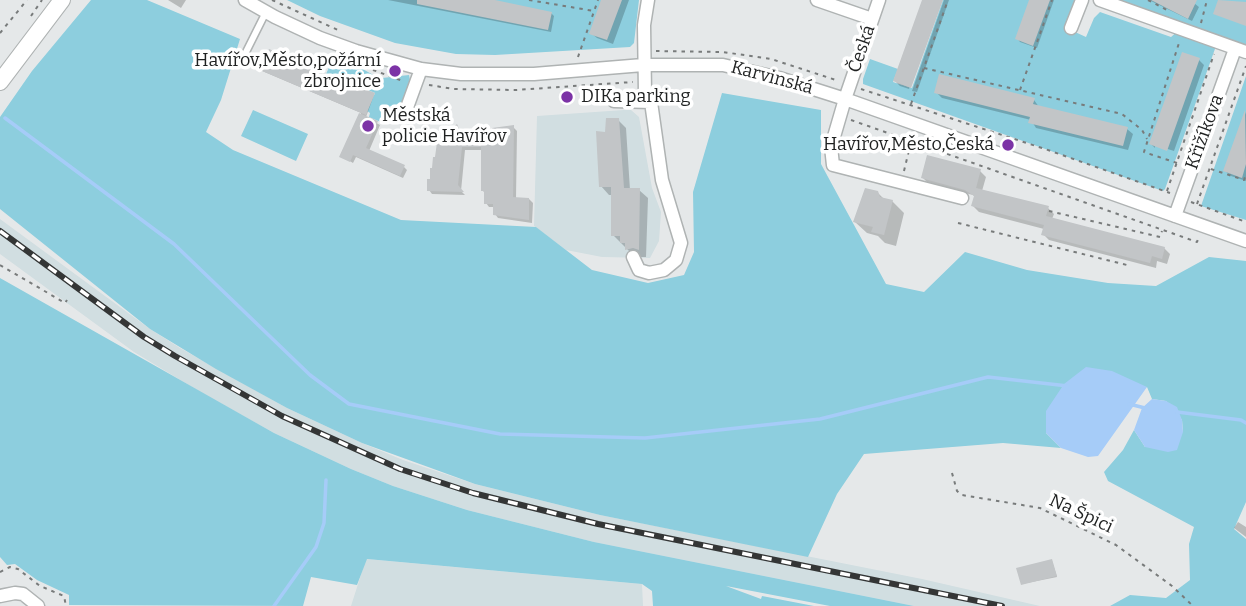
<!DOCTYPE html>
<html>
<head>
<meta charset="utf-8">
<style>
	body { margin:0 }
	canvas { display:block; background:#e5e8e9 }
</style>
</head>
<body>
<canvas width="1246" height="606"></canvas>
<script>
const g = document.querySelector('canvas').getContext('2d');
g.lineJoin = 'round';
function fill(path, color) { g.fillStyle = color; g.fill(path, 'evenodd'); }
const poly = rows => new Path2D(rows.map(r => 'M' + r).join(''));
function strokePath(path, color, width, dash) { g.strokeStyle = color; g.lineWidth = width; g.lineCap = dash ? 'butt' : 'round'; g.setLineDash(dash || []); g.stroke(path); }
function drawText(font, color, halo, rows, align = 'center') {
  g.font = font + ' Bitter,serif'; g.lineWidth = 7; g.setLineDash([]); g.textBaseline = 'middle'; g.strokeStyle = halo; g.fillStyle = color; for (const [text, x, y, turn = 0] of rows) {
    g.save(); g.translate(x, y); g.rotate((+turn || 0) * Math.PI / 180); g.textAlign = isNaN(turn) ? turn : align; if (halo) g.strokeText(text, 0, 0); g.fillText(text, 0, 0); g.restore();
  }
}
const built = poly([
	[624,110,631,110,639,117,652,188,661,212,659,241,650,258,602,257,566,250,534,226,537,116],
	[0,219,150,329,180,348,287,408,362,443,403,460,475,484,600,515,922,579,1040,606,914,606,594,542,467,510,393,486,351,469,274,433,202,393,134,352,0,254],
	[366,559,642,584,643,606,351,606]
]);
const green = poly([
	[91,0,147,0,240,39,221,100,206,132,233,150,401,220,536,227,592,270,648,283,684,275,694,252,693,192,722,93,821,110,821,164,886,284,924,292,965,252,1027,270,1108,283,1156,286,1209,257,1246,261,1246,502,1234,529,1246,539,1246,606,1110,606,1130,595,1166,598,1190,580,1189,544,1194,527,1108,481,1104,472,1123,450,1134,430,1145,447,1183,432,1182,420,1166,401,1152,399,1147,387,1046,433,1061,448,1003,443,864,454,837,494,808,557,600,515,475,484,362,443,287,408,216,369,150,329,0,209,0,117,32,71],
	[287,0,639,0,634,43,630,47,495,55,456,54,395,43,320,16],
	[943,0,1075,0,1064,27,1086,37,1094,18,1100,12,1171,37,1178,31,1196,41,1216,46,1165,189,1163,191,863,84,863,79,870,59,898,69,893,82,912,88],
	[1109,0,1246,0,1246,49,1219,36,1214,34,1212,37],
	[345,55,353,58,350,62,377,77,382,78,409,75,411,85,401,110,390,106,383,123,369,117,370,113,367,111,375,93,361,87,359,89,354,89,325,76,333,59],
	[1246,76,1246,220,1201,206],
	[253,110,308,134,296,161,241,136],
	[0,278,274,433,351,469,393,486,467,510,594,542,914,606,830,606,726,586,761,599,762,596,814,606,653,606,652,591,642,584,367,559,357,585,311,577,303,606,69,605,69,595,37,580,15,564,7,565,0,557]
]);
const water = poly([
	[1086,367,1112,371,1147,387,1098,456,1088,457,1061,448,1046,433,1046,411,1064,384],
	[1152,399,1166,401,1177,407,1182,420,1183,432,1177,450,1168,452,1145,447,1134,430,1142,408]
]);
const shadow = poly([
	[168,0,186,0,181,8],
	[388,0,485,0,551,13,554,16,551,32],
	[603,0,629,0,613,44,597,38,591,33],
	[924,0,941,0,909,89,900,86,895,81],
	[944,0,949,0,917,92,912,91],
	[1031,0,1054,0,1037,48,1020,42,1017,38],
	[1149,0,1190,0,1199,7,1192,21],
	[1199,60,1204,65,1174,151,1155,145,1155,148,1151,144],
	[262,71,325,74,325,78,359,93,374,95,366,117,380,125,369,151,404,167,407,170,403,178,356,157,353,163,341,156,361,113],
	[936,92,1034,100,1039,107,1127,129,1133,134,1128,150,1036,128,1031,120,942,98],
	[1246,112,1246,181,1231,176,1225,171],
	[618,120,626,128,630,190,639,190,648,198,646,257,635,257,613,235,613,195,609,195,601,186,607,133],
	[456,126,462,135,484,135,513,127,517,131,516,199,529,199,533,203,532,223,498,218,495,214,495,207,489,207,486,203,486,194,483,191,483,150,465,150,461,191,465,195,432,194,429,190,445,137],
	[980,171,986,177,982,191,1048,208,1054,214,1052,219,1164,248,1170,254,1167,264,1157,261,1156,268,1049,240,1043,234,1044,229,979,212,973,206,975,197,973,195,929,184,923,178],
	[877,192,884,199,892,201,904,213,896,246,885,243,878,236,867,233,855,222],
	[1238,522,1246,527,1246,537,1234,528],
	[1052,561,1057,577,1022,584]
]);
const stream = poly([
	[5,118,174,244,310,375,349,404,500,434,645,438,820,419,988,377,1068,386],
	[1129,404,1145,408],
	[1177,412,1241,420,1246,423],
	[274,606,316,547,324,523,326,480]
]);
const building = poly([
	[417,0,495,0,552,12,548,30,417,4],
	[601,0,622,0,607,40,589,34],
	[922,0,943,0,911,88,893,81],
	[1029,0,1050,0,1033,46,1015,39],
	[1151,0,1197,0,1188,19],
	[1218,0,1246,2,1246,26,1213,14],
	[269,49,326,73,325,76,358,91,360,87,375,93,366,115,260,70],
	[1182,52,1200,58,1167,151,1149,144],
	[939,74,1035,98,1033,104,1128,127,1123,146,1028,123,1030,117,934,93],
	[1245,110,1246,164,1242,178,1223,171],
	[359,113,378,121,366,148,405,165,400,176,353,155,350,162,339,157],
	[606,118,619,118,624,188,640,188,639,250,633,248,625,250,625,243,620,243,620,236,611,236,611,187,599,187,596,131,605,132],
	[457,124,461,133,482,133,482,130,492,130,492,128,514,125,513,197,529,198,529,220,493,215,493,204,484,204,484,191,481,191,481,147,462,147,458,185,464,192,427,191,427,179,430,179,430,168,432,168,433,157,435,157,438,135,444,135],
	[927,155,981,169,976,188,1049,206,1046,216,1165,247,1162,259,1152,256,1150,263,1041,235,1044,225,971,206,974,196,965,190,921,178],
	[865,188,878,191,880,197,893,200,884,235,871,232,873,227,853,222],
	[1052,559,1057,576,1021,585,1016,568]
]);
const path = poly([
	[272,0,338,30],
	[529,0,594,11],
	[1148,0,1169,11],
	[31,16,42,0],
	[1201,23,1207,0],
	[0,33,27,0],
	[656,51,723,52,771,59,839,81],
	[578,57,598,0],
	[365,67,403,81],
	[924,68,1122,114,1142,130,1147,139],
	[429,85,454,89,516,90,633,82],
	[861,89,1045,149,1170,193],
	[1020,90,1052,0],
	[911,104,948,0],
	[851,120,1197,242,1199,237],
	[1177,163,1144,152,1179,43],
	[1211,169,1244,180,1246,174],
	[904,171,911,142],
	[1167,191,1214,54],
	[1191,202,1246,222],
	[1197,204,1246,66],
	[1049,211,1160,237,1162,231],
	[958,223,1131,266],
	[0,265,65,303,67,300],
	[952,473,957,491,962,495,1040,508,1116,545,1172,586,1193,606],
	[0,572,10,567,18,569,40,586,64,596,66,606]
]);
const service = poly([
	[241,62,266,12]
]);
const minor = poly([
	[245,0,275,17,320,38,356,51,421,69,461,74,534,74,643,65,723,65,779,78,845,99,1246,241],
	[817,0,872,19],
	[879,0,845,99,831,147,833,165,962,198],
	[1100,0,1246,52],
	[1071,28,1082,0],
	[614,101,651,102],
	[405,113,421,69],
	[1175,216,1235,49],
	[633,257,639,270,649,273,664,270,676,260,681,243,662,180,651,102,645,93,644,25,648,0],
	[0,596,15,593,23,594,38,606]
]);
const tertiary = poly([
	[0,82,62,0]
]);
const rail = poly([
	[0,231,144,337,175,356,282,416,400,469,473,493,598,524,1002,606]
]);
const markers = [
	[395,71,7,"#7c33a6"],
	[567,97,7,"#7c33a6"],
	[368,126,7,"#7c33a6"],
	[1008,145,7,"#7c33a6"]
];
const streetNames = [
	["Česká",862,49,-71],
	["Karvinská",772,78,15],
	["Křižíkova",1205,132,-70],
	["Na Špici",1081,514,25]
];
const poiNames = [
	["Havířov,Město,požární",381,61],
	["zbrojnice",381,82],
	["DIKa parking",581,97,"left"],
	["Městská",382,116,"left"],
	["policie Havířov",382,137,"left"],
	["Havířov,Město,Česká",994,145]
];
fill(built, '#d1dee1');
fill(green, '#8dcede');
fill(water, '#a6ccf8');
fill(shadow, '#0003');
strokePath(stream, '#a6ccf8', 3.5);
fill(building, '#c2c5c7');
strokePath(service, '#afb3b3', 9);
strokePath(minor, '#afb3b3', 15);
strokePath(tertiary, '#afb3b3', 18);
strokePath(path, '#787b7b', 2, [3.5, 5]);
strokePath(service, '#fff', 6);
strokePath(minor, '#fff', 12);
strokePath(tertiary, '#fff', 16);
strokePath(rail, '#343636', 6);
strokePath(rail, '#fff', 3.5, [10]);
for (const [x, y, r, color] of markers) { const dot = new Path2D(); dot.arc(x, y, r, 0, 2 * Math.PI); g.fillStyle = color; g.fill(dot); strokePath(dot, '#fff', 2.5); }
drawText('18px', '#1f2121', '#fff', streetNames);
drawText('18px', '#1f2121', '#fff', poiNames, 'right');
</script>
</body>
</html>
